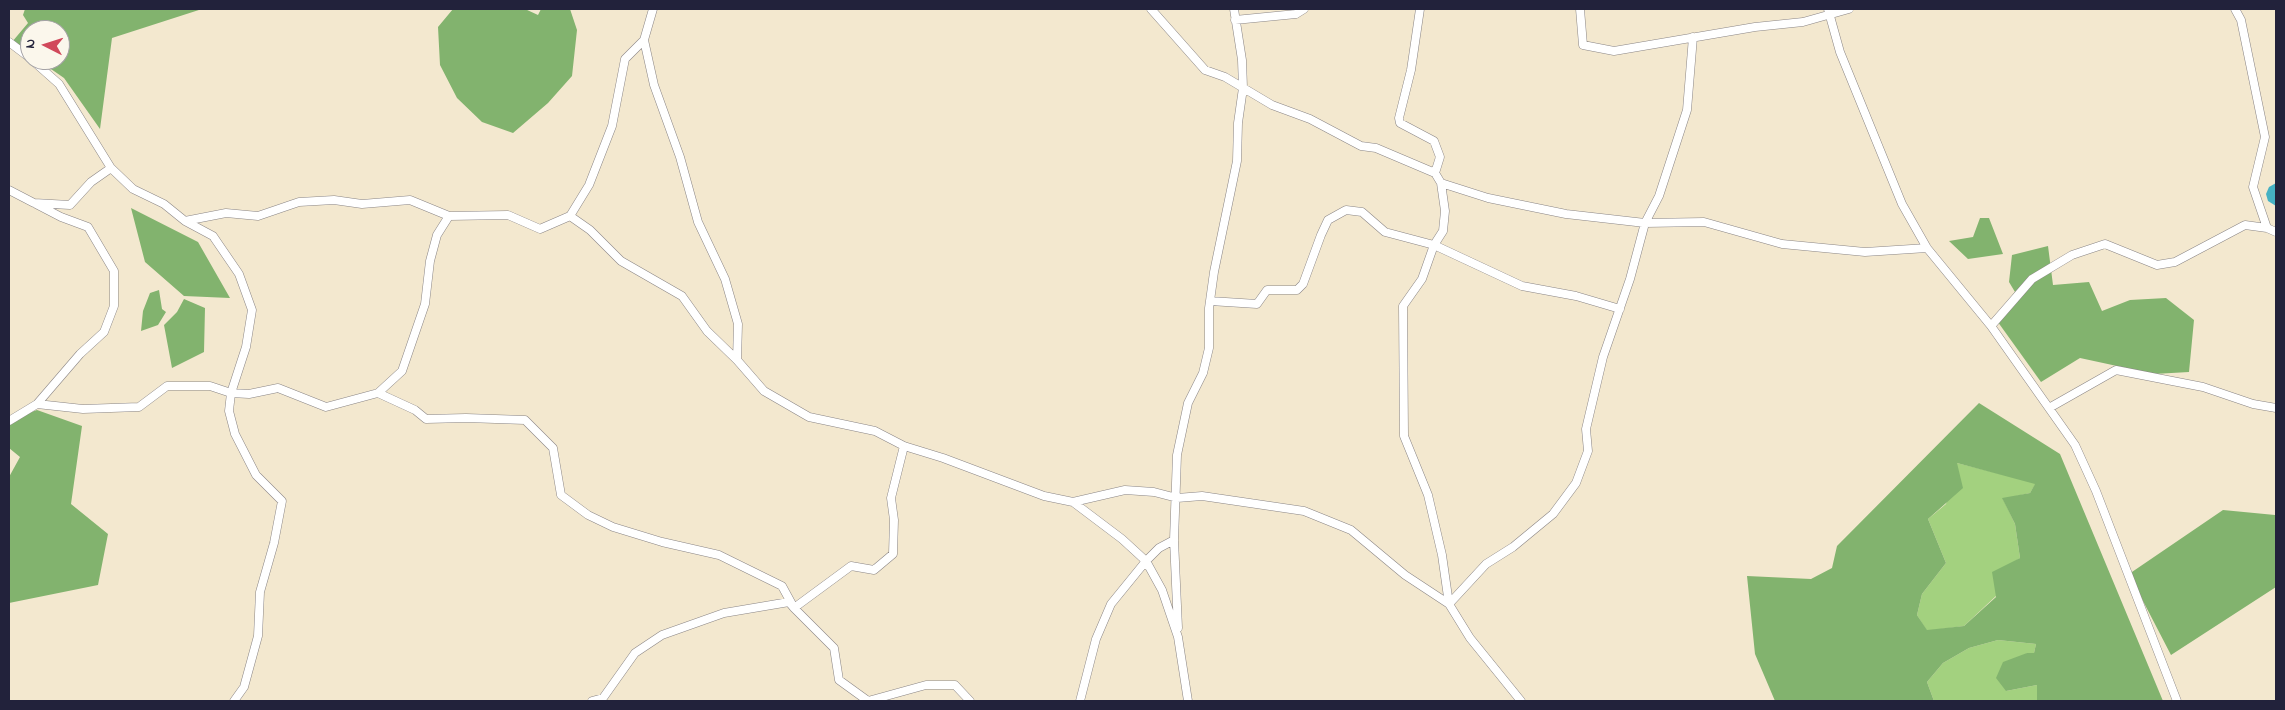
<!DOCTYPE html>
<html>
<head>
<meta charset="utf-8">
<style>
	body { margin:0 }
	#map { position:relative; width:2285px; height:710px; overflow:hidden; background:#f3e8cf; font-family:"Indie Flower",sans-serif }
	canvas { display:block }
	.frame { position:absolute; inset:0; border:10px solid #22223b; pointer-events:none }
	.north { position:absolute; left:20px; top:20px; width:50px; height:50px; box-sizing:border-box; background:#fbf7ec; border:1px solid #a4a2a5; border-radius:50%; rotate:275deg; font-size:14px; font-weight:700; line-height:20px; text-align:center; color:#22223b }
	.north::after { content:''; display:block; margin:auto; width:18px; height:22px; background:#d1495b; clip-path:polygon(50% 0,100% 100%,50% 72%,0 100%) }
</style>
</head>
<body>
<div id="map">
<canvas width="2285" height="710"></canvas>
<div class="frame"></div>
<div class="north">N</div>
</div>
<script>
const g = document.querySelector('canvas').getContext('2d');
g.lineJoin = 'round';
function fill(path, color) { g.fillStyle = color; g.fill(path, 'evenodd'); }
const poly = rows => new Path2D(rows.map(r => 'M' + r).join(''));
function strokePath(path, color, width, dash) { g.strokeStyle = color; g.lineWidth = width; g.lineCap = dash ? 'butt' : 'round'; g.setLineDash(dash || []); g.stroke(path); }
const green = poly([
	[1957,463,2036,483,2030,493,2003,499,2015,524,2020,558,2014,562,1996,596,1964,626,1927,631,1917,615,1922,594,1946,563,1928,519,1946,504],
	[1998,640,2036,644,2034,653,2027,653,2006,691,2037,685,2037,701,1934,701,1927,682,1943,663,1969,648]
]);
const forest = poly([
	[25,9,202,9,112,38,100,129,64,78,38,60,60,60,60,30,30,30,30,54,12,42,28,23,23,15],
	[453,9,525,9,538,15,541,9,570,9,577,30,572,76,548,103,513,133,482,122,457,98,440,65,438,27],
	[131,208,198,242,230,298,184,296,145,262],
	[1980,218,1989,218,2003,254,1968,259,1949,241,1973,237],
	[2048,246,2053,285,2089,282,2102,311,2130,300,2166,298,2194,320,2189,372,2154,374,2080,358,2041,382,1995,318,2015,292,2009,282,2012,255],
	[159,290,162,309,166,312,158,325,141,331,143,311,150,293],
	[184,299,205,308,204,352,172,368,164,325,177,312],
	[1979,403,2060,454,2163,701,2037,701,2037,685,2006,691,1996,678,2003,662,2027,653,2034,653,2036,644,1998,640,1969,648,1943,663,1927,682,1934,701,1775,701,1755,654,1747,576,1811,579,1832,568,1837,546],
	[1957,463,2035,484,2030,493,2002,498,2015,524,2020,558,1992,572,1996,597,1964,626,1927,630,1917,615,1922,594,1946,563,1928,519,1963,488],
	[37,410,82,426,71,504,108,534,98,585,9,603,9,477,20,457,9,448,9,420],
	[2223,510,2275,515,2276,587,2171,655,2129,574]
]);
const water = poly([
	[2276,183,2276,206,2268,201,2266,194,2269,187]
]);
const street = poly([
	[653,9,644,40,654,85,680,157,698,222,725,279,738,324,737,360,764,391,809,417,875,431,904,446,943,458,1044,496,1073,502,1122,539,1146,561,1162,590,1178,637,1188,701],
	[1151,9,1205,70,1225,77,1272,105,1310,119,1361,146,1376,148,1435,173,1441,183,1488,198,1566,214,1645,223,1704,222,1782,244,1865,252,1927,248],
	[1420,9,1411,70,1399,118,1400,123,1434,141,1440,157,1435,173],
	[1580,9,1583,45,1614,51,1755,27,1803,22,1849,9],
	[1828,9,1840,52,1902,204,1927,248,1991,326,2075,445,2096,491,2177,701],
	[2235,9,2241,20,2265,137,2253,187,2267,228,2276,232],
	[1235,20,1296,14,1304,9],
	[9,42,30,58],
	[32,60,59,84,111,168],
	[1441,183,1445,211,1443,231,1434,245,1422,279,1403,306,1404,436,1428,495,1442,555,1449,604],
	[9,190,34,203,70,205,91,182,111,168,133,189,164,204,185,221,226,213,258,216,299,202,334,200,362,204,410,200,449,216,508,215,540,229,570,216,590,230,621,261,682,296,707,331,737,360],
	[570,216,589,185,612,126,625,59,644,40],
	[185,221,213,236,239,274,252,310,246,347,231,393,229,411,235,434,256,475,282,501,274,543,260,592,258,636,244,687,234,701],
	[1210,301,1257,304,1267,290,1297,290,1303,284,1321,235,1328,220,1346,210,1362,212,1385,232,1434,245,1522,286,1576,296,1620,309],
	[1991,326,2032,279,2072,255,2105,244,2157,265,2175,262,2245,225,2267,228],
	[378,393,402,371,425,304,430,261,437,235,449,216],
	[37,404,83,409,139,407,167,386,210,386,231,393,249,394,278,388,326,407,378,393,415,410,426,419,466,418,525,420,553,448,561,495,588,515,613,527,662,542,719,555,782,586,794,608,834,648,839,680,868,701,926,685,955,685,970,701],
	[2049,408,2116,370,2203,387,2253,404,2276,408],
	[9,421,37,404,80,354,104,332,114,306,114,271,88,227,61,217,36,204],
	[1073,502,1125,490,1154,492,1177,498,1202,496,1304,511,1351,530,1405,575,1449,604,1470,638,1521,701],
	[1449,604,1486,564,1513,547,1553,514,1576,483,1588,451,1586,429,1603,357,1630,279,1645,223,1659,196,1687,110,1693,37],
	[1178,628,1174,540,1177,455,1188,403,1203,373,1209,348,1209,308,1214,272,1237,161,1238,123,1243,88,1242,60,1234,9],
	[592,701,603,698,635,653,662,635,724,613,789,602,794,608,851,566,874,570,893,554,894,520,891,498,904,446],
	[1080,701,1096,639,1111,604,1146,561,1159,548,1174,540]
]);
fill(green, '#a3d17f');
fill(forest, '#82b36e');
fill(water, '#45b1c3');
strokePath(street, '#8a8585', 9);
strokePath(street, '#fff', 8);
</script>
</body>
</html>
